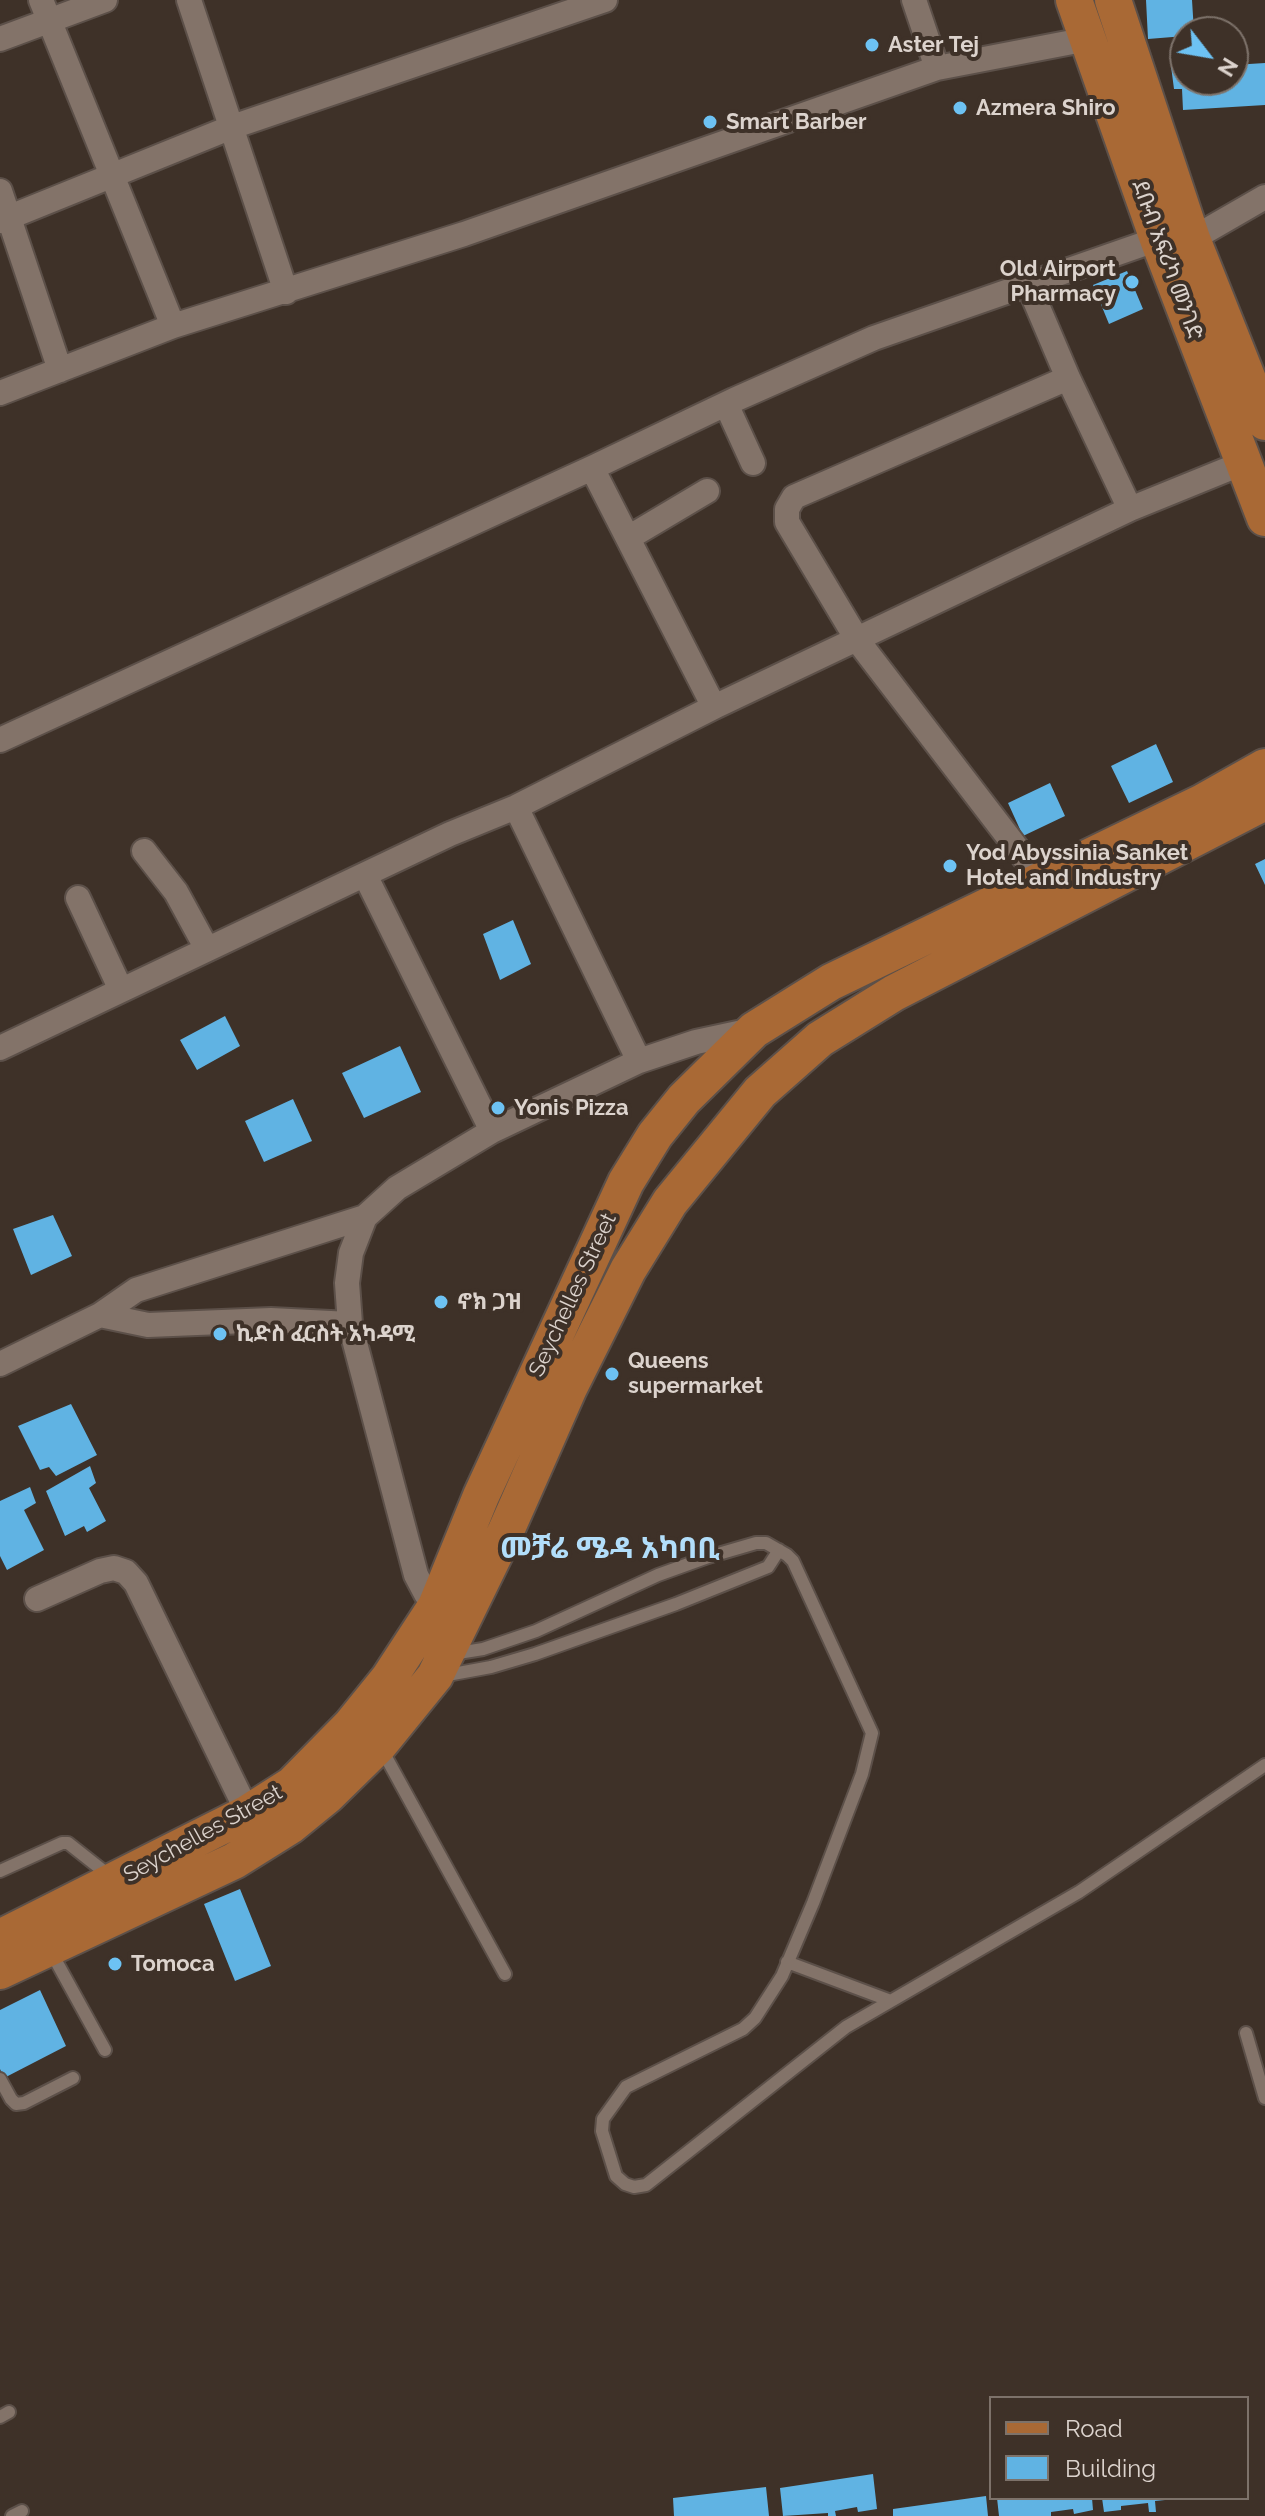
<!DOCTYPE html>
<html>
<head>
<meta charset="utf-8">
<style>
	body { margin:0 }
	#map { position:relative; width:1265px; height:2516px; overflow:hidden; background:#3e3128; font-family:Raleway,sans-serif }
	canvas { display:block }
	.legend { position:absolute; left:989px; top:2396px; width:260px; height:104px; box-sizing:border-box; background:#3e3128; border:2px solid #7d726a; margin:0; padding:10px 14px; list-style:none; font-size:24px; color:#dcd3cd }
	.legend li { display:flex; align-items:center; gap:16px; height:40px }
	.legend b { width:40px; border:2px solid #7d726a }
	.north { position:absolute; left:1169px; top:16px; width:80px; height:80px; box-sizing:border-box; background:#3e3128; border:2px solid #7d726a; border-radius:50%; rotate:121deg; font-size:22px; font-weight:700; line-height:32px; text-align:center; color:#dcd3cd }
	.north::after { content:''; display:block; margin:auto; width:28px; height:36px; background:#6dc2f3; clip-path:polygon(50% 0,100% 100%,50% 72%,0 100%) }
</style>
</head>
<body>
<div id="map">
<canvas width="1265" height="2516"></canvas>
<ul class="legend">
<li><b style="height:10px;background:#a96935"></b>Road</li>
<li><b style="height:22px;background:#60b3e3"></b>Building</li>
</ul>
<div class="north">N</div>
</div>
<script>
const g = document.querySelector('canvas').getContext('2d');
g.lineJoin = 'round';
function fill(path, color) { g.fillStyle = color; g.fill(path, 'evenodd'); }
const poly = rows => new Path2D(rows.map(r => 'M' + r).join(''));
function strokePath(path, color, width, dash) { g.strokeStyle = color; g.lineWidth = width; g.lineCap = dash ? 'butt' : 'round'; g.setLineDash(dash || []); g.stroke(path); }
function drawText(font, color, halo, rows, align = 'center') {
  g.font = font + ' Raleway,"Noto Sans Ethiopic",sans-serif'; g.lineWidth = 8; g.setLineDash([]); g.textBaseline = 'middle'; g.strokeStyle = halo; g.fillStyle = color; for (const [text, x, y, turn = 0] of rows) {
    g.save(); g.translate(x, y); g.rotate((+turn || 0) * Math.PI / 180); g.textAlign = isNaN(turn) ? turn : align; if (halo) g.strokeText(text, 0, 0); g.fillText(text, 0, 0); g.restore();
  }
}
const building = poly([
	[1146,0,1192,0,1194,32,1185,32,1185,36,1148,39],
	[1265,63,1265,105,1183,110,1182,89,1174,89,1171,66,1185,64,1185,80,1233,80,1233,65],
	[1127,271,1143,309,1109,324,1093,285],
	[1156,744,1173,782,1129,803,1111,766],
	[1050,783,1065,816,1023,836,1008,803],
	[1265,859,1265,885,1255,864],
	[513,920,531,964,500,980,483,934],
	[225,1016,240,1046,197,1070,180,1040],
	[400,1046,421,1092,364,1118,342,1073],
	[293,1099,312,1141,264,1162,245,1121],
	[53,1215,72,1256,31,1275,13,1229],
	[71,1404,97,1455,56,1476,49,1467,40,1470,18,1426],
	[90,1466,96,1483,89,1488,106,1521,87,1532,84,1526,65,1536,46,1491],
	[30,1487,36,1503,24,1510,44,1550,7,1570,0,1556,0,1501],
	[240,1889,271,1966,235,1981,204,1904],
	[40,1990,66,2046,4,2078,0,2069,0,2010],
	[873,2474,877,2509,858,2512,857,2507,835,2511,836,2516,828,2516,828,2513,783,2516,780,2488],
	[766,2487,769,2516,674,2516,673,2498],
	[986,2496,988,2516,893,2516,893,2509],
	[997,2498,1092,2498,1093,2510,1074,2514,1073,2509,1051,2512,1051,2516,999,2516],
	[1102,2498,1165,2498,1165,2500,1155,2501,1156,2512,1149,2512,1148,2503,1121,2506,1121,2510,1104,2512]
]);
const service = poly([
	[452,1654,483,1649,536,1631,658,1575,708,1557,756,1543,766,1543,787,1555,793,1561,872,1733,862,1774,813,1903,782,1976,755,2018,743,2029,626,2087,603,2119,602,2131,616,2176,625,2184,634,2187,646,2185,846,2027,1079,1892,1265,1765],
	[442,1676,491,1667,535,1654,676,1604,768,1567,779,1550],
	[381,1748,505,1974],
	[0,1871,62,1843,68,1843,111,1877],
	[50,1950,105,2050],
	[787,1962,891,2001],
	[1246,2033,1265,2098],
	[0,2079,11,2099,16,2104,24,2103,73,2078],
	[0,2417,9,2412],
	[12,2516,22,2511]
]);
const minor = poly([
	[41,0,173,326],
	[189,0,286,292],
	[914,0,937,68],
	[0,39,105,0],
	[0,191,60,370],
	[0,221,232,127,605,0],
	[1192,239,1265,197],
	[1028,284,1068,378,1130,509],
	[0,393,173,326,464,234,937,68,1088,39],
	[726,404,753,463],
	[592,468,714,707],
	[628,538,707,491],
	[0,740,592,468,734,400,874,338,1158,239],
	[516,807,639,1061],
	[144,851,176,892,207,949],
	[365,875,492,1131],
	[1042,881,858,641,787,522,787,509,794,497,1068,378],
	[78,898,121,990],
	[0,1048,450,834,516,807,714,707,1130,509,1243,463],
	[365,1217,351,1253,347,1283,350,1324,416,1575,426,1594,443,1614],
	[100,1315,148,1325,271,1320,350,1324],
	[0,1364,100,1315,136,1290,365,1217,397,1188,492,1131,639,1061,696,1042,752,1030],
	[37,1599,100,1571,114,1568,126,1572,136,1583,248,1813]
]);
const primary = poly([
	[1074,0,1158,239,1265,518],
	[1113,0,1192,239,1265,422],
	[0,1938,248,1813,292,1785,351,1725,389,1678,436,1606,481,1496,626,1182,655,1135,684,1099,754,1030,831,982,1203,802,1265,767],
	[0,1971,234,1861,290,1826,328,1795,379,1745,435,1676,505,1533,569,1388,628,1270,670,1202,760,1092,820,1039,894,993,1265,802]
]);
const markers = [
	[872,45,8,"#6dc2f3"],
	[960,108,8,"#6dc2f3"],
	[710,122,8,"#6dc2f3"],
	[1132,282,8,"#6dc2f3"],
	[950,866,8,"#6dc2f3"],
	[498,1108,8,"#6dc2f3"],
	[441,1302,8,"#6dc2f3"],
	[220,1334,8,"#6dc2f3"],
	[612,1374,8,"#6dc2f3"],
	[115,1964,8,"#6dc2f3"]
];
const poiNames = [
	["Aster Tej",888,45],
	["Azmera Shiro",976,108],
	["Smart Barber",726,122],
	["Old Airport",1116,269,"right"],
	["Pharmacy",1116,294,"right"],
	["Yod Abyssinia Sanket",966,853],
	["Hotel and Industry",966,878],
	["Yonis Pizza",514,1108],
	["ኖክ ጋዝ",457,1302],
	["ኪድስ ፈርስት አካዳሚ",236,1334],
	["Queens",628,1361],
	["supermarket",628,1386],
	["Tomoca",131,1964]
];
const streetNames = [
	["ደቡብ አፍሪካ መንገድ",1167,260,70],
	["Seychelles Street",573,1295,-65],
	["Seychelles Street",203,1834,-29]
];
const districtNames = [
	["መቻሬ ሜዳ አካባቢ",610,1549]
];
fill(building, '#60b3e3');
strokePath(service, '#5c5049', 16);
strokePath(minor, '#5c5049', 28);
strokePath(primary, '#5c5049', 40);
strokePath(service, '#837369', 12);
strokePath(minor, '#837369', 24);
strokePath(primary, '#a96935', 36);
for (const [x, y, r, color] of markers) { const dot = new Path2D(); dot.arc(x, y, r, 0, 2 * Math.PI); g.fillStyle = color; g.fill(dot); strokePath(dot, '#3e3128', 3); }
drawText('bold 22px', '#dcd3cd', '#3e3128', poiNames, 'left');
drawText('22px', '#dcd3cd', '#3e3128', streetNames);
drawText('bold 30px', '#b2defa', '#3e3128', districtNames);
</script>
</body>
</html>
